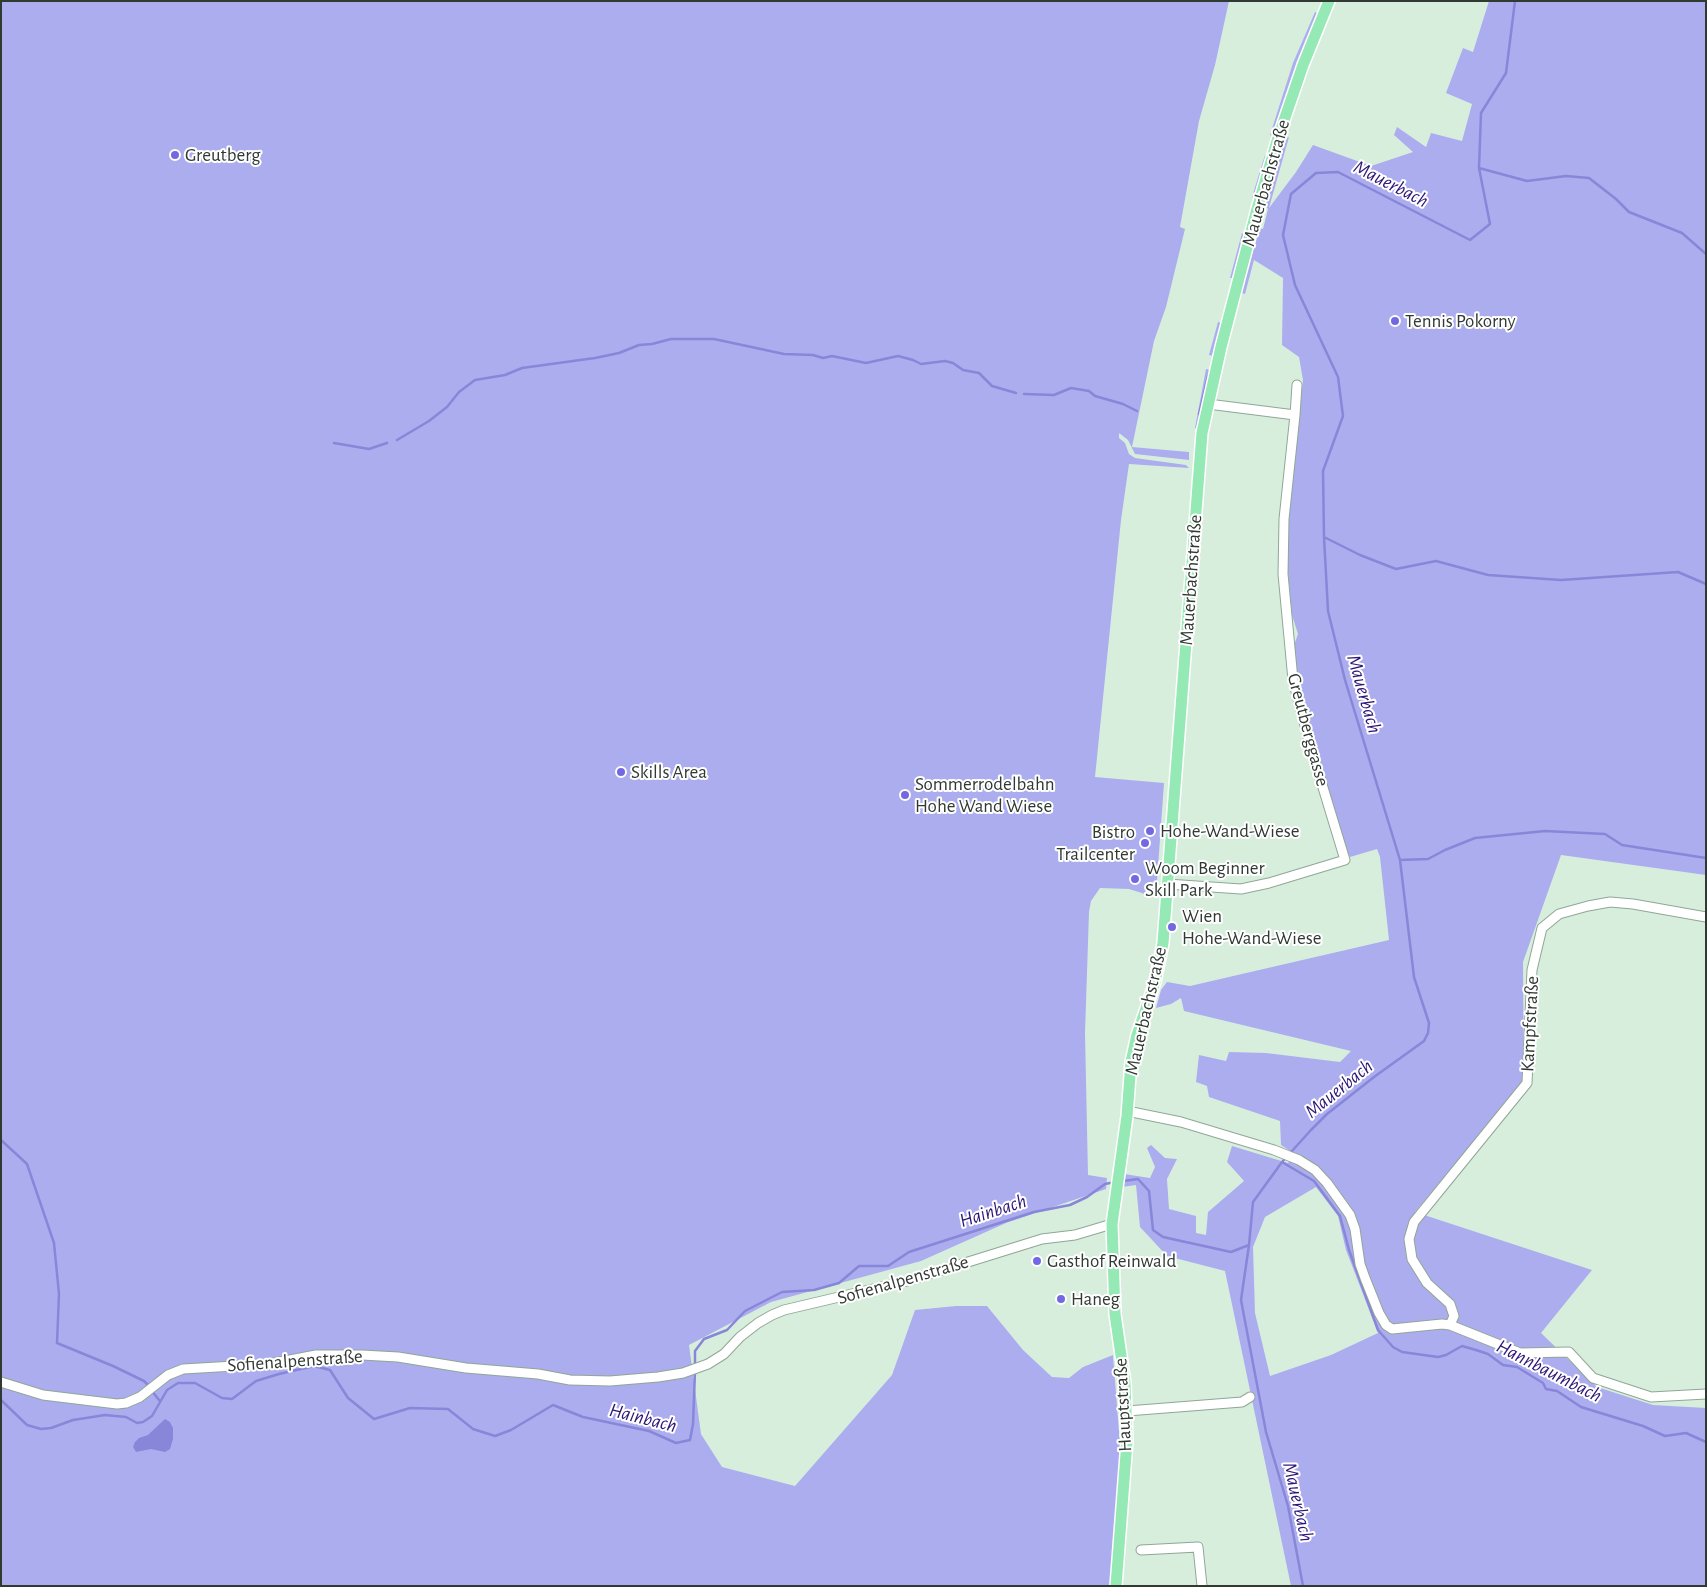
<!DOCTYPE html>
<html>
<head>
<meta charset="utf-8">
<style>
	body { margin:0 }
	#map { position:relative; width:1707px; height:1587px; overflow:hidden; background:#d8eedd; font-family:"Alegreya Sans",sans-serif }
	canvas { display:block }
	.frame { position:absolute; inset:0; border:2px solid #313933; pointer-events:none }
</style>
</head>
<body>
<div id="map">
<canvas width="1707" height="1587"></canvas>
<div class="frame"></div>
</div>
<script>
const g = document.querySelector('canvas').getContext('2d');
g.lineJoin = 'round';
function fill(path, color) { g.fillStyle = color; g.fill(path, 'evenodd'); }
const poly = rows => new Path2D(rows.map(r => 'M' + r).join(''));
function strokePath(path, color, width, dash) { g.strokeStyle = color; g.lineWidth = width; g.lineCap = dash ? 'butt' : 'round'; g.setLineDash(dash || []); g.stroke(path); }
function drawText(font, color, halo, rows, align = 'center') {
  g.font = font + ' "Alegreya Sans",sans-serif'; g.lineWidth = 4; g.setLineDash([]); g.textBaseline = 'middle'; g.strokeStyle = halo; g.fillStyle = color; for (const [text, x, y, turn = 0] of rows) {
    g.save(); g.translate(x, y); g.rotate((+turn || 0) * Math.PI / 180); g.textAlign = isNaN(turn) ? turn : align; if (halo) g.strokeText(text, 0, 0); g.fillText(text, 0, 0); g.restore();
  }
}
const green = poly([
	[1,1,1229,1,1215,65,1199,121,1180,227,1185,229,1166,307,1154,341,1132,447,1189,452,1189,460,1135,454,1128,440,1119,433,1119,438,1125,443,1129,454,1135,458,1186,465,1189,468,1129,464,1121,520,1095,777,1164,783,1156,895,1145,894,1129,889,1100,888,1091,901,1089,912,1085,1033,1088,1175,1107,1178,1106,1189,1006,1223,921,1261,771,1302,689,1345,701,1434,722,1467,795,1486,892,1375,915,1310,956,1306,987,1306,1023,1350,1052,1377,1069,1378,1083,1367,1113,1355,1121,1457,1110,1586,1,1586],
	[1489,1,1706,1,1706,875,1561,855,1523,962,1524,1081,1415,1212,1592,1270,1541,1333,1597,1387,1653,1405,1706,1408,1706,1586,1291,1586,1225,1271,1167,1256,1140,1227,1136,1185,1122,1187,1124,1174,1150,1178,1155,1167,1147,1148,1151,1145,1165,1158,1177,1159,1167,1179,1169,1209,1196,1216,1196,1233,1206,1235,1208,1212,1244,1181,1227,1162,1232,1146,1288,1163,1295,1154,1281,1145,1280,1121,1209,1097,1207,1086,1196,1082,1199,1055,1226,1061,1229,1052,1266,1053,1340,1062,1351,1051,1184,1011,1181,998,1171,1004,1156,1008,1161,990,1167,982,1190,986,1389,940,1380,857,1377,849,1350,857,1346,849,1296,681,1293,648,1298,634,1292,615,1287,562,1288,528,1303,380,1299,357,1282,345,1283,278,1254,260,1245,294,1242,293,1237,312,1235,311,1260,214,1263,214,1259,228,1263,229,1268,209,1263,203,1282,140,1289,137,1269,208,1296,172,1313,145,1371,166,1413,152,1394,135,1397,127,1426,147,1431,133,1462,141,1472,104,1446,93,1463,48,1473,52],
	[1316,1187,1338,1216,1346,1250,1378,1333,1331,1355,1270,1376,1255,1313,1253,1247,1265,1217],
	[1315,12,1319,14,1295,72,1273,136,1270,135,1293,63],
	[1265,155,1268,156,1255,198,1252,197],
	[1242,233,1246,234,1234,278,1230,278],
	[1218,322,1222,323,1214,356,1209,355],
	[1206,369,1210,370,1198,428,1195,428]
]);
const water = poly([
	[165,1419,170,1422,173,1428,173,1439,170,1449,165,1452,151,1449,136,1452,133,1447,135,1442,139,1438,148,1435]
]);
const stream = poly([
	[1479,168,1527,181,1566,176,1589,178,1616,199,1629,212,1682,233,1706,254],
	[1024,394,1054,395,1071,388,1089,391,1095,396,1123,404,1137,411],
	[1199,414,1208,376],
	[397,440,429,421,447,407,459,392,475,380,505,375,522,368,595,358,619,353,639,345,652,344,671,339,714,339,784,354,813,355,823,358,832,356,866,363,898,356,913,360,921,364,945,361,953,363,963,370,979,373,992,386,1016,393],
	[334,443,369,449,387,443],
	[1324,537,1360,555,1396,569,1436,561,1488,575,1561,580,1678,572,1706,584],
	[1400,860,1428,859,1445,850,1475,838,1545,831,1605,834,1622,845,1706,858],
	[1,1140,27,1164,54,1243,59,1294,57,1343,113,1366,144,1381,149,1386],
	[1282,1162,1314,1181,1340,1216,1349,1250,1378,1330,1393,1347,1402,1352,1438,1357,1446,1355,1462,1346,1476,1350,1488,1354,1503,1365,1517,1367,1543,1383,1546,1389,1557,1391,1581,1407,1643,1426,1665,1436,1686,1433,1706,1442],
	[1123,1181,1138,1179,1149,1191,1153,1230,1163,1237,1231,1252,1249,1245],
	[695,1365,695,1351,704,1339,727,1330,745,1311,782,1292,814,1290,839,1283,859,1266,888,1266,909,1252,1034,1212,1070,1205,1087,1197,1105,1184,1115,1182],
	[152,1391,159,1400],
	[1,1400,27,1425,41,1429,51,1428,73,1420,105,1415,126,1417,137,1423,143,1422,152,1416,167,1390,178,1383,195,1383,222,1398,232,1399,256,1381,279,1374,314,1366,330,1370,348,1398,374,1419,410,1408,448,1409,473,1429,495,1436,511,1430,553,1405,583,1417,649,1431,676,1443,690,1440,693,1424,695,1371],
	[1303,1586,1288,1506,1266,1432,1241,1300,1249,1245,1253,1202,1282,1162,1311,1130,1327,1114,1374,1077,1424,1041,1428,1033,1429,1023,1414,977,1400,860,1345,680,1328,611,1324,537,1323,471,1343,416,1338,377,1295,285,1283,235,1291,194,1316,173,1338,172,1470,240,1490,224,1479,168,1481,113,1506,73,1515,1]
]);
const minor = poly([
	[1295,415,1297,385],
	[1167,884,1241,889,1269,883,1345,860,1311,748,1293,680,1283,574,1284,519,1295,415,1208,404],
	[1127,1111,1181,1122,1274,1150,1299,1160,1315,1170,1327,1183,1350,1215,1355,1229,1360,1264,1365,1278,1379,1313,1386,1325,1392,1329,1442,1324,1450,1325,1520,1353,1569,1352,1593,1378,1651,1397,1706,1394],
	[1450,1325,1454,1316,1450,1304,1427,1283,1412,1259,1409,1239,1414,1222,1527,1083,1532,970,1542,928,1559,914,1588,906,1610,902,1633,904,1706,917],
	[1,1382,43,1395,117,1404,126,1403,140,1397,168,1375,183,1369,269,1364,316,1355,362,1355,398,1357,466,1368,538,1374,570,1380,610,1381,658,1377,683,1373,708,1364,724,1354,740,1337,758,1323,772,1315,784,1310,907,1281,1042,1239,1075,1235,1112,1224],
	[1127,1411,1242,1402,1250,1397],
	[1141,1550,1198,1547,1202,1586]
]);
const major = poly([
	[1116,1586,1127,1441,1125,1383,1115,1314,1112,1224,1127,1116,1131,1062,1137,1035,1155,982,1163,943,1202,433,1221,347,1257,209,1277,141,1303,65,1329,1]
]);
const markers = [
	[175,155,5,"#7368e2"],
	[1395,321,5,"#7368e2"],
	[621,772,5,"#7368e2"],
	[905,795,5,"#7368e2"],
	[1150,831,5,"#7368e2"],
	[1145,843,5,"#7368e2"],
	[1135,879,5,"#7368e2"],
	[1172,927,5,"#7368e2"],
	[1037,1261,5,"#7368e2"],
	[1061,1299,5,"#7368e2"]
];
const poiNames = [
	["Greutberg",185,155],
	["Tennis Pokorny",1405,321],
	["Skills Area",631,772],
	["Sommerrodelbahn",915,784],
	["Hohe Wand Wiese",915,806],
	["Hohe-Wand-Wiese",1160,831],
	["Bistro",1135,832,"right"],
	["Trailcenter",1135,854,"right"],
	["Woom Beginner",1145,868],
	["Skill Park",1145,890],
	["Wien",1182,916],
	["Hohe-Wand-Wiese",1182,938],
	["Gasthof Reinwald",1047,1261],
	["Haneg",1071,1299]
];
const streetNames = [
	["Mauerbachstraße",1266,183,-74],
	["Mauerbachstraße",1191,580,-86],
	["Greutberggasse",1308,730,75],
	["Mauerbachstraße",1146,1011,-77],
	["Kampfstraße",1530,1024,-87],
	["Sofienalpenstraße",903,1280,-16],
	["Sofienalpenstraße",295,1361,-4],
	["Hauptstraße",1123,1405,-93]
];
const waterNames = [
	["Mauerbach",1391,184,27],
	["Mauerbach",1364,694,74],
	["Mauerbach",1339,1089,-39],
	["Hainbach",993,1211,-18],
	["Hannbaumbach",1549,1371,27],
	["Hainbach",643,1418,14],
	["Mauerbach",1298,1502,77]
];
fill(green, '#acadef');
fill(water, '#8886d8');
strokePath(stream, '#8886d8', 2.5);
strokePath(minor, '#91a696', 11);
strokePath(major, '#fff', 14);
strokePath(minor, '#fff', 9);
strokePath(major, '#95e9b4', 11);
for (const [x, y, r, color] of markers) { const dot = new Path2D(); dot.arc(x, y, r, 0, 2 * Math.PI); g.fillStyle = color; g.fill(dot); strokePath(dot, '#fff', 2); }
drawText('19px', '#313933', '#fff', poiNames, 'left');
drawText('19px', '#313933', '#fff', streetNames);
drawText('italic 20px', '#2c1676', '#fff', waterNames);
</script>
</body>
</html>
